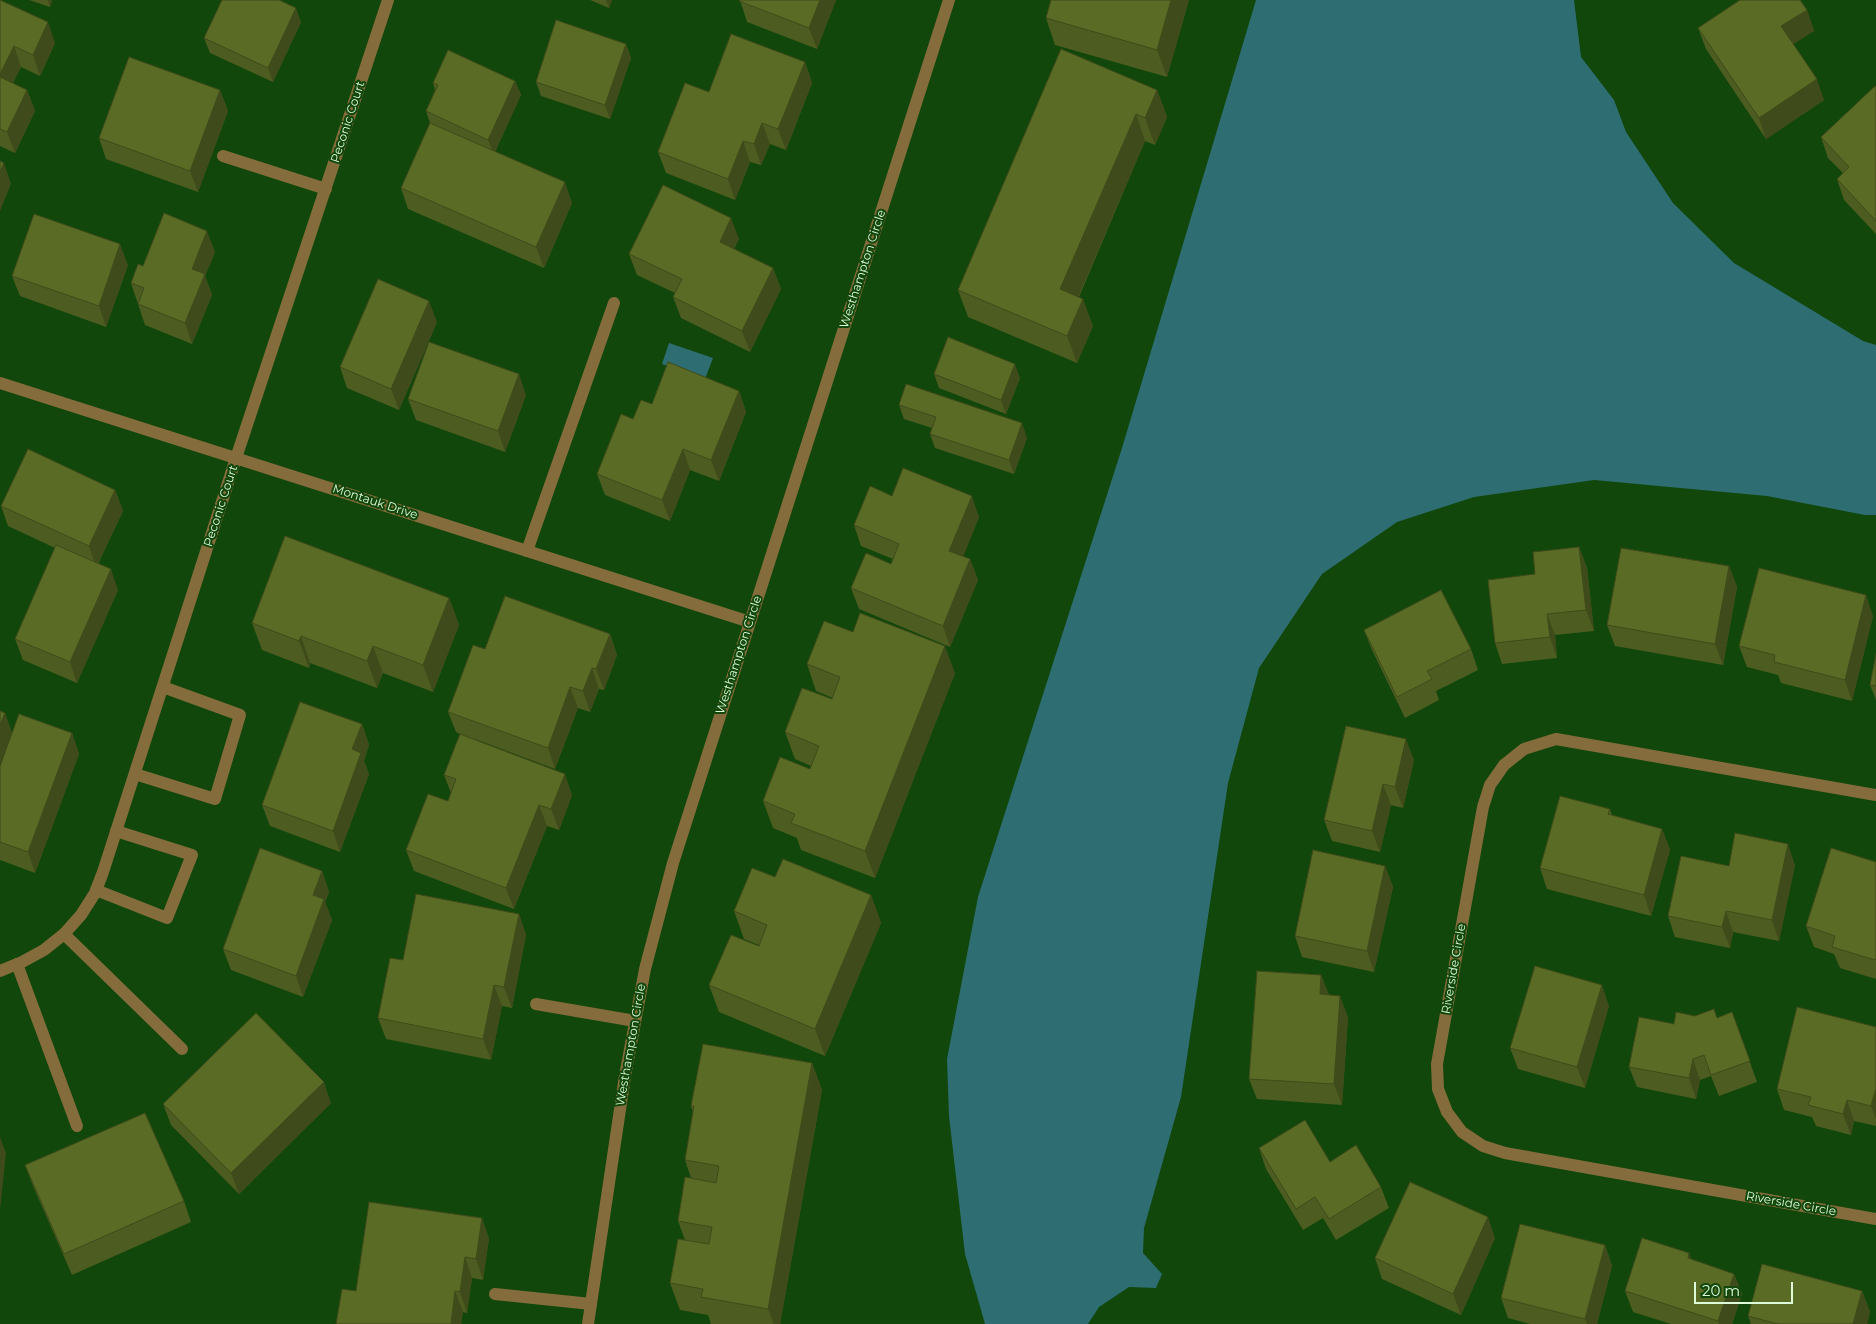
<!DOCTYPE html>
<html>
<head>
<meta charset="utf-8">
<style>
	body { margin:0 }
	#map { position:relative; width:1876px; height:1324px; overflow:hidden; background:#11470b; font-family:Montserrat,sans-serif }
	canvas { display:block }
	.scale { position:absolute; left:1694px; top:1282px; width:99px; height:22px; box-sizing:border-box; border:2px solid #ddfad9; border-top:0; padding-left:6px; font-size:15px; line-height:18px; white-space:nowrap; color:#ddfad9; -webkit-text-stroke:4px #11470b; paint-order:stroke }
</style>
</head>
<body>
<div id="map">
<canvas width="1876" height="1324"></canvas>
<div class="scale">20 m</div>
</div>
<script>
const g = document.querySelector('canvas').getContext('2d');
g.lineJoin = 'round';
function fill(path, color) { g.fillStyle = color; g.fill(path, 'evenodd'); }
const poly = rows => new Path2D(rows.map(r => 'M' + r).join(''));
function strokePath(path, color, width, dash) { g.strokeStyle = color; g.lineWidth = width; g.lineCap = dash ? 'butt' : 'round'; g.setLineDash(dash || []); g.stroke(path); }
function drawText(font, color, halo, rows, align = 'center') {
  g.font = font + ' Montserrat,sans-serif'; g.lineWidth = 4; g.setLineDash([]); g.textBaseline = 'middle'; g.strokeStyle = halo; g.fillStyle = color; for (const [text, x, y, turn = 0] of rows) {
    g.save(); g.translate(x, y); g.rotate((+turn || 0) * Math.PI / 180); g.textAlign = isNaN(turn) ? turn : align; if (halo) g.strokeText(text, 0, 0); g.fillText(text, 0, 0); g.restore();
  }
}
const water = poly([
	[1256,0,1574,0,1581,57,1614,100,1626,132,1673,203,1734,263,1863,341,1876,345,1876,515,1865,515,1767,496,1594,480,1474,497,1397,522,1322,574,1259,668,1228,783,1181,1097,1144,1228,1143,1253,1162,1274,1156,1288,1129,1287,1099,1307,1088,1324,985,1324,965,1254,949,1116,947,1059,978,897,1122,448],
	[669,343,713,358,705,379,662,364]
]);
const service = poly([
	[223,156,326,189],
	[527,551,614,303],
	[135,774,215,799,240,715,163,687],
	[96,890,167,918,192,855,116,831],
	[64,934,182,1049],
	[17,964,77,1126],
	[536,1004,635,1021],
	[495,1294,591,1304]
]);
const minor = poly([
	[0,383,750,622],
	[1876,795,1556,739,1524,749,1504,765,1490,785,1483,807,1437,1064,1438,1089,1447,1112,1462,1132,1483,1146,1505,1153,1876,1219],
	[0,971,22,962,44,950,64,934,81,915,95,893,103,872,236,458,388,0],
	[588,1324,625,1076,645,969,673,863,949,0]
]);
const wall = poly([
	[0,0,55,43,40,76,21,67,13,83,27,90,35,111,15,153,0,146],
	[29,0,52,0,50,7],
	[590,0,612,0,609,8],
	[740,0,836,0,817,49,747,22],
	[1051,0,1189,0,1167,77,1055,45,1046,18],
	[1807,10,1814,31,1793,44,1824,100,1766,139,1706,49,1698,28],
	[301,22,273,82,210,53,204,38],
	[626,44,631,58,610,119,541,96,536,82],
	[805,62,812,83,786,150,770,144,761,165,750,162,735,200,666,173,658,152,709,92],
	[515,81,521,95,495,152,572,203,544,268,408,209,401,188,430,123,426,111,435,90,433,83],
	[1876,87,1876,234,1844,200,1837,179,1843,173,1828,158,1821,137],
	[220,90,228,111,198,192,106,159,99,138],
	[1157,90,1167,117,1155,145,1145,141,1079,297,1093,326,1077,363,968,317,958,290],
	[739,239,734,249,773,268,781,289,750,352,681,318,673,297,675,293,637,275,629,254],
	[215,252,205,276,212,295,192,344,145,325,131,283,143,266],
	[128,265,106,327,20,296,12,276],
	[437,322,399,410,347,388,340,367],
	[934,374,1020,378,1006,414,939,388],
	[739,391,746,412,719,481,690,470,670,521,605,495,597,474,633,419,652,404],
	[526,395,505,452,416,420,408,399],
	[899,405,1027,438,1014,474,935,448,930,434,932,428,904,419],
	[115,490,123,511,98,564,118,590,77,683,23,660,15,639,55,548,8,526,1,506],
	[892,496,979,517,963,556,970,559,978,580,950,647,859,609,851,588,891,564,893,559,861,546,854,525],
	[1579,547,1587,568,1594,631,1555,635,1557,658,1502,664,1495,643,1535,574],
	[1729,566,1737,587,1723,665,1615,646,1607,625],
	[449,598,459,625,433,692,383,673,377,688,310,663,309,668,262,650,252,623],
	[1873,616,1852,701,1781,683,1778,675,1747,667,1739,646],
	[1364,630,1471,649,1478,670,1436,691,1439,700,1405,718,1372,650],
	[610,634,617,655,604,690,599,689,590,712,578,708,555,769,472,738,572,795,559,830,547,826,514,909,414,871,406,850,448,801,451,793,444,775,460,734,456,732,448,712,485,649],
	[1876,654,1876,700,1870,685],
	[807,664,955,673,875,878,801,850,797,838,773,828,763,801,810,769,811,766,795,759,785,732,832,699,833,698,816,691],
	[5,713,12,733,72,733,79,754,35,873,0,860,0,766,5,753],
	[362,724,369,745,364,761,369,774,340,852,270,826,262,805],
	[1414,760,1403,808,1391,805,1380,852,1332,841,1324,820],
	[1610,809,1612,815,1662,829,1670,850,1651,916,1547,889,1540,868],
	[1876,862,1876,979,1840,968,1834,954,1814,947,1806,926],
	[1795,865,1779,941,1733,932,1730,948,1675,937,1668,916,1729,866],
	[1385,866,1393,887,1374,972,1302,957,1295,936],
	[322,871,329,892,325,902,332,920,303,997,231,970,223,949],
	[775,877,871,895,881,923,825,1056,719,1012,709,985,759,946,759,945,744,939,734,911],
	[519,914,526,935,512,1008,502,1006,491,1060,386,1039,378,1018,403,960],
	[1321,975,1329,995,1348,1017,1342,1105,1257,1099,1249,1079],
	[1609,1006,1585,1088,1518,1069,1510,1048],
	[1732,1012,1757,1082,1719,1096,1711,1076,1700,1080,1696,1099,1637,1087,1629,1067,1674,1024,1695,1016,1717,1018],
	[1876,1027,1876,1126,1854,1121,1851,1135,1816,1126,1812,1117,1784,1110,1777,1089],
	[812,1063,822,1090,780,1324,711,1324,708,1315,680,1310,670,1283,685,1240,678,1221,691,1178,685,1160,693,1112,691,1106],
	[331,1103,239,1194,171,1125,163,1104],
	[1259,1148,1330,1162,1381,1187,1389,1208,1336,1240,1323,1218,1303,1230,1266,1169],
	[25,1165,184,1201,191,1222,72,1275,33,1186],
	[489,1238,483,1280,472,1278,467,1313,463,1312,461,1324,336,1324,356,1291],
	[1495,1238,1461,1315,1382,1279,1375,1258],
	[1605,1245,1612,1266,1597,1324,1530,1324,1508,1318,1501,1298],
	[1692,1260,1734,1274,1742,1294,1732,1324,1671,1324,1633,1312,1625,1291],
	[1862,1291,1870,1312,1867,1324,1751,1324,1748,1316]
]);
const shadedWall = poly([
	[48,0,52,0,50,7],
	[606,0,612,0,609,8],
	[820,0,836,0,817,49,809,28],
	[1171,0,1189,0,1167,77,1157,50],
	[296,8,301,22,273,82,268,68],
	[1807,10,1814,31,1789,47,1781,26],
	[48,22,55,43,40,76,33,55],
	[626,44,631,58,610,119,605,105],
	[14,46,21,67,6,97,0,80,0,74],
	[805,62,812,83,786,150,778,129],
	[1817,79,1824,100,1766,139,1759,118],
	[515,81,521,95,494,154,488,140],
	[27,90,35,111,15,153,7,132],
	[220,90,228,111,198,192,190,171],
	[1157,90,1167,117,1155,145,1145,118],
	[1136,114,1145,141,1070,316,1060,289],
	[762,123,770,144,761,165,754,144],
	[743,141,750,162,735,200,728,179],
	[4,163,11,184,0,211,0,172],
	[565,182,572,203,544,268,536,247],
	[731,218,739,239,727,263,720,242],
	[207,231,215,252,205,276,212,295,192,344,185,323,192,269],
	[120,244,128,265,106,327,99,306],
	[773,268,781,289,750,352,742,331],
	[1083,299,1093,326,1077,363,1067,336],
	[429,301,437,322,399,410,391,389],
	[1015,364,1020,378,1006,414,1001,400],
	[519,374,526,395,505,452,498,431],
	[739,391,746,412,719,481,711,460],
	[1022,423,1027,438,1014,474,1009,460],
	[683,449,690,470,670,521,662,500],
	[115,490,123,511,96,567,89,546],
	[972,496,979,517,957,572,949,551],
	[1579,547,1587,568,1594,631,1586,610],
	[970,559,978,580,950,647,943,626],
	[1729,566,1737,587,1723,665,1715,644],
	[111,569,118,590,77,683,70,662],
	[1866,595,1873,616,1852,701,1845,680],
	[449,598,459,625,433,692,423,665],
	[1547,614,1555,635,1557,658,1550,637],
	[610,634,617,655,604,690,596,669],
	[301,636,310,663,309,668,299,641],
	[373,646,383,673,377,688,367,661],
	[945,646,955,673,875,878,865,851],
	[592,668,599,689,590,712,583,691],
	[570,687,578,708,555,769,548,748],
	[5,713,12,734,0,764,0,725],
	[362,724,369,745,364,761,369,774,340,852,333,831,352,749],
	[72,733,79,754,35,873,28,852],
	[1406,739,1414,760,1403,808,1395,787],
	[565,774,572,795,559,830,551,809],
	[1383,784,1391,805,1380,852,1372,831],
	[539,805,547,826,514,909,506,888],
	[1662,829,1670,850,1651,916,1644,895],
	[1788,844,1795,865,1779,941,1772,920],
	[1385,866,1393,887,1374,972,1367,951],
	[322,871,329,892,325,902,332,920,303,997,296,976,313,895],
	[871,895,881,923,825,1056,815,1029],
	[1726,911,1733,932,1730,948,1722,927],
	[519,914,526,935,512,1008,504,987],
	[1321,975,1329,996,1320,994],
	[494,985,502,1006,491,1060,483,1039],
	[1602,985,1609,1006,1585,1088,1577,1067],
	[1340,996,1348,1017,1342,1105,1334,1084],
	[1693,1059,1700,1080,1696,1099,1689,1078],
	[812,1063,822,1090,780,1324,774,1324,768,1309],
	[324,1082,331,1103,239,1194,231,1173],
	[1876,1088,1876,1119,1871,1106],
	[1847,1100,1854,1121,1851,1135,1843,1114],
	[0,1137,6,1153,0,1210],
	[1488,1217,1495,1238,1461,1315,1453,1294],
	[482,1218,489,1238,483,1280,476,1259],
	[1605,1245,1612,1266,1597,1324,1587,1324,1585,1319],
	[1689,1253,1697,1274,1688,1258],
	[465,1257,472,1278,467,1313,460,1292],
	[1734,1274,1742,1294,1732,1324,1719,1324,1718,1321],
	[455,1291,463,1312,461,1324,451,1324],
	[1862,1291,1870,1312,1867,1324,1853,1324]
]);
const building = poly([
	[0,0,48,22,33,55,14,46,0,74,0,0],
	[222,0,279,0,296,8,268,68,204,38,222,0],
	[740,0,820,0,809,28,739,1,740,0],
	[1051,0,1171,0,1157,50,1046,18,1051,0],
	[1740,0,1800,0,1807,10,1781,26,1817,79,1759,118,1698,28,1740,0],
	[556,20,626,44,605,105,536,82,556,20],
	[731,34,805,62,778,129,762,123,754,144,743,141,728,179,658,152,685,83,709,92,731,34],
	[1061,49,1157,90,1145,118,1136,114,1060,289,1083,299,1067,336,958,290,1061,49],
	[448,50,515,81,488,140,426,111,438,85,433,83,448,50],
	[129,57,220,90,190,171,99,138,129,57],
	[0,77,27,90,7,132,0,129,0,77],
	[1875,86,1876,87,1876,221,1837,179,1849,167,1821,137,1875,86],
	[430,123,565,182,536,247,401,188,430,123],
	[0,161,4,163,0,172,0,161],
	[663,185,731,218,720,242,773,268,742,331,673,297,682,279,629,254,663,185],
	[164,213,207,231,192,269,205,274,185,323,138,304,144,288,131,283,138,264,143,266,164,213],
	[34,214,120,244,99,306,12,276,34,214],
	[378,279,429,301,391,389,340,367,378,279],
	[948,337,1015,364,1001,400,934,374,948,337],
	[429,342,519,374,498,431,408,399,429,342],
	[668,362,739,391,711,460,683,449,662,500,597,474,621,414,633,419,641,400,652,404,668,362],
	[906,384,1022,423,1009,460,930,434,936,417,899,405,906,384],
	[28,449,115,490,89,546,1,506,28,449],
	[903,468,972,496,949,551,970,559,943,626,851,588,866,553,891,564,899,544,854,525,870,486,892,496,903,468],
	[285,536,449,598,423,665,373,646,367,661,301,636,299,641,252,623,285,536],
	[56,545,111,569,70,662,15,639,56,545],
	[1579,547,1586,610,1547,614,1550,637,1495,643,1488,580,1535,574,1533,552,1579,547],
	[1621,548,1729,566,1715,644,1607,625,1621,548],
	[1759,568,1866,595,1845,680,1774,662,1775,655,1739,646,1759,568],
	[1441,590,1471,649,1427,671,1432,679,1397,697,1364,630,1441,590],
	[505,596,610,634,596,669,592,668,583,691,570,687,548,748,448,712,473,645,485,649,505,596],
	[860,613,945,646,865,851,791,823,795,814,763,801,780,757,810,769,819,746,785,732,802,688,832,699,840,677,807,664,824,621,853,632,860,613],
	[1876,654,1876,686,1870,685,1876,654],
	[300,702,362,724,352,749,361,753,333,831,262,805,300,702],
	[0,711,5,713,0,725,0,711],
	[19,714,72,733,28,852,0,842,0,766,19,714],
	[1346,726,1406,739,1395,787,1383,784,1372,831,1324,820,1346,726],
	[460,734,565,774,551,809,539,805,506,888,406,850,428,794,448,801,456,779,444,775,460,734],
	[1560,796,1610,809,1608,814,1662,829,1644,895,1540,868,1560,796],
	[1735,833,1788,844,1772,920,1726,911,1722,927,1668,916,1681,856,1729,866,1735,833],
	[260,848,322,871,313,895,324,899,296,976,223,949,260,848],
	[1831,848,1876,862,1876,958,1875,960,1832,947,1835,936,1806,926,1831,848],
	[1313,850,1385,866,1367,951,1295,936,1313,850],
	[783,859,871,895,815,1029,709,985,731,935,759,946,767,925,734,911,752,868,775,877,783,859],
	[416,894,519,914,504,987,494,985,483,1039,378,1018,390,958,403,960,416,894],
	[1535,966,1602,985,1577,1067,1510,1048,1535,966],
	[1257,971,1321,975,1320,994,1340,996,1334,1084,1249,1079,1257,971],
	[1797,1007,1876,1027,1876,1088,1871,1106,1847,1100,1843,1114,1808,1105,1811,1097,1777,1089,1797,1007],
	[1714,1009,1717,1018,1732,1012,1750,1061,1711,1075,1704,1055,1693,1059,1689,1078,1629,1067,1639,1017,1674,1024,1676,1012,1695,1016,1714,1009],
	[256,1013,324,1082,231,1173,163,1104,256,1013],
	[703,1044,812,1063,768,1309,701,1297,703,1289,670,1283,678,1239,709,1244,712,1227,678,1221,685,1177,716,1183,719,1166,685,1160,694,1106,691,1106,703,1044],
	[145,1113,184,1201,64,1254,25,1165,145,1113],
	[1305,1120,1330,1162,1356,1145,1381,1187,1329,1219,1315,1197,1296,1209,1259,1148,1305,1120],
	[1410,1182,1488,1217,1453,1294,1375,1258,1410,1182],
	[369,1202,482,1218,476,1259,465,1257,460,1292,455,1291,451,1324,336,1324,342,1289,356,1291,369,1202],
	[1520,1224,1605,1245,1585,1319,1501,1298,1520,1224],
	[1642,1238,1689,1253,1688,1258,1734,1274,1718,1321,1625,1291,1642,1238],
	[1762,1264,1862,1291,1853,1324,1778,1324,1748,1316,1762,1264]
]);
const streetNames = [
	["Peconic Court",348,122,-72],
	["Westhampton Circle",863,269,-72],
	["Montauk Drive",375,502,18],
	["Peconic Court",221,506,-72],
	["Westhampton Circle",739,655,-72],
	["Riverside Circle",1454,969,-80],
	["Westhampton Circle",631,1045,-80],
	["Riverside Circle",1791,1204,10]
];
fill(water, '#2e6e72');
strokePath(service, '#856c3c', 12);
strokePath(minor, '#856c3c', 12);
fill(wall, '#4d5c20');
fill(shadedWall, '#3f4b1a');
fill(building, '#5a6b25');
strokePath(building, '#3f4b1a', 1);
drawText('12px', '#ddfad9', '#11470b', streetNames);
</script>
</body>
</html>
